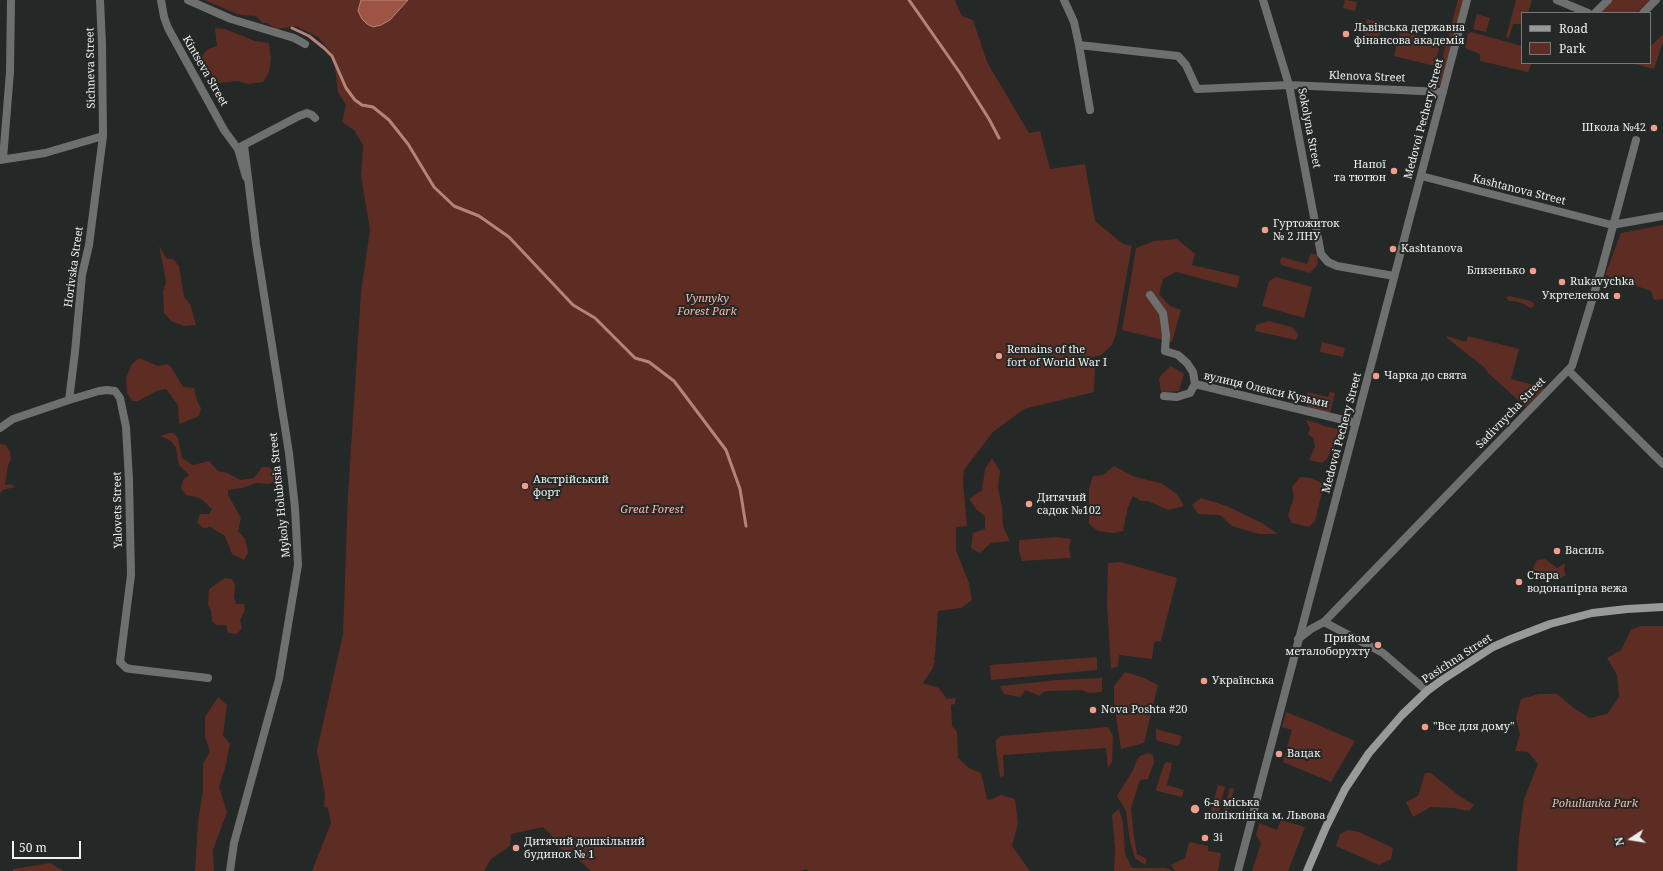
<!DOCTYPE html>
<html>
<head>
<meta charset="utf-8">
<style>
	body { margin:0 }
	#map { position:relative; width:1663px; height:871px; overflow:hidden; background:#242826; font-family:"Noto Serif",serif }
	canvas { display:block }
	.legend { position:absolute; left:1521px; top:12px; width:130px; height:52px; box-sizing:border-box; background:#242826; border:1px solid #757876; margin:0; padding:5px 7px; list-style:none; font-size:12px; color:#eef0ef }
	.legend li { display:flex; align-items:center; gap:8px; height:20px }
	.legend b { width:20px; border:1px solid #757876 }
	.north { position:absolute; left:1611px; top:819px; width:40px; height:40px; -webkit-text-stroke:3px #242826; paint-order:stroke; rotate:258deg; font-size:11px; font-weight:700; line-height:16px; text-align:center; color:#eef0ef }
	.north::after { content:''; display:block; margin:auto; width:14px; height:18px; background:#eef0ef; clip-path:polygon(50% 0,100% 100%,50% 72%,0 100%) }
	.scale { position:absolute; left:12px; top:841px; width:69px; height:18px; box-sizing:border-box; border:2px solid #eef0ef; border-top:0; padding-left:5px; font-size:12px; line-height:14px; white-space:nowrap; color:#eef0ef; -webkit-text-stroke:3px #242826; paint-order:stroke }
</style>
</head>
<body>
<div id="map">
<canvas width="1663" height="871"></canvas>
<ul class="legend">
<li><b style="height:5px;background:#979a98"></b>Road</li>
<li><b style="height:11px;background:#5d2d23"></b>Park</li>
</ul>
<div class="north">N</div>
<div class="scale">50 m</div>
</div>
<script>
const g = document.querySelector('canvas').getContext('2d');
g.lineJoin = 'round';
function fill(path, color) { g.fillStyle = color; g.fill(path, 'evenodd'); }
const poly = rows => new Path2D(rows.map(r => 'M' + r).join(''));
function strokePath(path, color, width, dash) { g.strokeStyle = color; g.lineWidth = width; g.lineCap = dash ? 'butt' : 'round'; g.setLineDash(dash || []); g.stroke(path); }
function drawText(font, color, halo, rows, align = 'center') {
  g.font = font + ' "Noto Serif",serif'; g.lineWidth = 4; g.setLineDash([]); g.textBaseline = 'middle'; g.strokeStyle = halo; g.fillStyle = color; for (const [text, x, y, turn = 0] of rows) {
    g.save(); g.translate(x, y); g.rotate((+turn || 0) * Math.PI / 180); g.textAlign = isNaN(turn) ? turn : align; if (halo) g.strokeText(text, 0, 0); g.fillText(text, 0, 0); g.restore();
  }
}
const green = poly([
	[204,0,955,0,962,16,973,20,987,62,1029,133,1040,131,1050,169,1085,164,1095,221,1123,244,1132,246,1116,334,1112,345,1101,355,1092,357,1095,366,1094,392,1024,409,993,432,964,470,963,483,967,526,956,527,956,550,969,583,972,600,961,608,938,611,935,656,933,659,935,660,933,668,923,683,939,688,947,699,956,698,955,704,951,705,952,726,957,732,958,758,969,768,981,773,987,799,989,800,1001,795,1015,799,1018,823,1012,846,1030,871,809,871,805,869,802,871,591,871,579,860,564,855,558,842,543,827,511,834,510,846,491,859,484,871,312,871,331,823,328,808,324,807,325,795,317,750,343,634,348,495,361,292,370,230,361,176,363,145,354,130,342,122,346,105,338,92,335,68,331,52,318,37,296,26,277,29,267,23,263,23,256,16,240,15],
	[1345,0,1357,2,1355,11,1343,8],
	[1458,0,1465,0,1454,43,1447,41],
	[1516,0,1532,0,1528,13,1522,13,1522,24,1513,24,1509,38,1506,37],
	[1610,0,1651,0,1636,13,1598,13],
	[1477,14,1490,18,1486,32,1473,29],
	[1367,19,1383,23,1378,41,1363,37],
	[215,28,225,29,255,41,269,43,271,59,269,72,263,82,248,84,238,81,219,83,211,73,200,65,201,57,208,49,217,46],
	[1400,31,1441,41,1435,66,1394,56],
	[1471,32,1522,46,1522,63,1532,63,1528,72,1480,61,1480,54,1465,48,1468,34],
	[1663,34,1663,41,1654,69,1631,63,1650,63,1650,47],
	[1446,43,1453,45,1443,86,1436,85],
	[1663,225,1663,299,1654,300,1651,291,1605,275,1621,233],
	[1177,239,1195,254,1192,265,1240,276,1237,288,1176,272,1163,279,1159,294,1170,306,1181,310,1172,342,1122,330,1136,248,1154,241],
	[159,246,167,259,173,259,179,266,184,297,190,304,196,325,184,326,171,321,164,313,163,291,166,283,165,275],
	[1311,253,1317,255,1318,264,1310,273,1281,265,1280,261,1282,257,1307,264],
	[1276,277,1312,287,1304,318,1262,306,1269,281],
	[1509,296,1531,301,1534,304,1533,307,1530,308,1524,304,1515,301,1509,301,1506,298],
	[1269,321,1292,327,1298,334,1296,340,1255,331,1256,325],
	[1447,336,1466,342,1468,336,1519,349,1511,379,1545,388,1526,407,1487,372,1485,368,1447,338],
	[1322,342,1345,348,1343,357,1320,352],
	[139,358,158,366,167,364,171,367,183,387,194,388,197,401,201,408,199,416,179,424,178,405,166,389,157,391,138,401,132,401,127,393,126,378,132,364],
	[1171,366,1184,374,1179,391,1161,392,1159,379,1162,374],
	[1307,392,1328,397,1330,392,1335,393,1330,413,1308,408,1305,402],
	[1306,420,1317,423,1324,426,1338,429,1339,436,1336,445,1331,450,1327,459,1322,463,1309,460,1315,447,1313,438,1308,434,1310,429],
	[169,433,174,433,178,438,182,458,193,465,209,461,218,471,228,473,240,480,254,478,262,467,269,467,274,471,275,482,268,484,256,483,242,488,228,490,228,495,241,518,238,531,245,539,248,552,244,560,232,554,225,536,210,527,203,528,197,522,200,514,209,514,212,509,200,498,186,495,181,489,183,480,189,475,179,465,176,448,171,441,160,436],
	[0,444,6,445,10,452,11,460,8,465,5,485,11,484,15,487,3,490,0,493],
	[992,458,1000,471,998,488,1002,507,1003,526,1010,541,991,543,980,553,971,548,973,533,985,529,985,516,977,510,969,499,982,490,985,469],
	[1114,466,1135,477,1161,483,1177,494,1184,506,1168,510,1148,501,1141,501,1133,496,1128,507,1123,531,1113,533,1098,531,1089,524,1089,489,1093,476,1103,475],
	[1300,477,1311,478,1324,484,1315,521,1309,527,1292,523,1288,515,1294,497,1292,487],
	[1201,498,1227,506,1262,523,1278,534,1259,534,1232,526,1220,515,1198,514,1192,505],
	[1057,537,1071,539,1069,547,1071,558,1022,561,1019,551,1019,540],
	[1545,559,1557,568,1565,563,1564,570,1566,575,1558,580,1555,579,1552,574,1546,572,1539,578,1534,574,1533,568,1537,560],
	[1121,562,1177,578,1161,641,1154,642,1152,659,1119,655,1118,666,1111,669,1107,603,1108,563],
	[225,578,232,579,235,585,234,597,236,604,244,604,245,610,240,620,242,628,237,634,228,633,226,625,216,625,212,621,211,611,208,605,209,589],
	[1640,626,1663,626,1663,871,1517,871,1519,836,1524,799,1538,764,1528,752,1515,751,1520,734,1516,718,1521,699,1539,694,1557,694,1575,709,1590,718,1607,714,1619,697,1617,675,1607,658,1621,650,1631,630],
	[1097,657,1097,670,991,680,990,665],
	[1125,672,1144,678,1158,685,1144,743,1121,749,1114,703,1114,686],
	[1102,678,1102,692,1089,693,1082,690,1045,691,1039,696,1026,690,1020,697,1004,694,1000,686,1058,680],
	[218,697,227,705,223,735,230,744,225,768,219,787,227,812,213,850,214,871,195,871,198,822,203,790,203,764,210,751,205,737,205,717],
	[1286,712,1316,724,1355,741,1331,782,1283,762,1292,730,1282,727],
	[1108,727,1113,736,1112,762,1108,768,1106,748,1003,755,1004,776,1000,777,996,748,996,740,1001,736],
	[1156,729,1182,736,1179,745,1177,746,1158,741,1156,739],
	[1148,753,1153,755,1154,762,1148,779,1140,780,1131,808,1134,837,1137,854,1147,859,1145,865,1135,858,1130,841,1126,811,1117,796,1133,770,1137,760,1140,756],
	[1167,762,1172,763,1167,785,1184,790,1182,797,1157,791,1156,789,1164,764],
	[1425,773,1431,773,1458,795,1474,805,1469,811,1454,808,1431,807,1413,817,1406,802,1418,796],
	[1218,785,1225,787,1218,816,1210,814],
	[1230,788,1234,789,1226,819,1222,818],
	[1119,809,1123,823,1125,854,1132,868,1166,868,1173,871,1114,871,1115,848,1112,815],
	[1281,820,1305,827,1288,871,1252,871,1261,843,1256,835,1259,823,1277,830],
	[1348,830,1359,832,1393,848,1391,859,1379,865,1336,846,1340,834],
	[1189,842,1208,846,1208,851,1221,853,1218,871,1175,871,1171,865,1185,858],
	[50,863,64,871,13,871,13,869]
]);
const water = poly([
	[361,0,408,0,390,20,381,25,373,27,367,24,362,19,358,11,361,0]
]);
const stream = poly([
	[909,0,960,73,989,119,999,138],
	[292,28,309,36,324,48,332,56,346,88,355,100,362,105,373,107,389,120,408,144,434,187,454,206,479,216,509,237,573,305,595,318,635,358,649,362,674,381,726,450,740,489,746,526]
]);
const street = poly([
	[161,0,164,17,168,28,224,130,238,149,246,177],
	[188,0,231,19,294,38,305,44],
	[1064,0,1074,22,1079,45,1178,56,1186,65,1197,89,1289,85,1321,254,1328,262,1337,266,1394,276],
	[1263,0,1289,85,1443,92],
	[1557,0,1588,13],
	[1595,13,1608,0],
	[1643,13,1656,0],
	[1079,45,1090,110],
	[240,147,299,116,307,113,312,115,315,118],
	[3,159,10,72,11,0],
	[0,160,45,153,103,136],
	[1421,176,1612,225,1663,216],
	[1150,295,1163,313,1166,335,1165,351,1178,355,1187,363,1193,372,1195,384],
	[1568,370,1663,464],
	[1164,396,1177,397,1190,393,1195,384,1356,423],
	[69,400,75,352,82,275,89,245,103,136,102,44,100,0],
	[0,428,13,419,69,400,99,391,107,390,115,391,120,398,126,427,129,480,131,575,120,662,126,668,131,669,208,678],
	[1324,622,1383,653,1427,691],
	[1298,639,1311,629,1324,622,1572,366,1601,271,1636,140],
	[230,871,234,843,279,679,298,565,295,508,289,453,256,244,244,145],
	[1238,871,1467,0]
]);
const secondary = poly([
	[1307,871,1326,827,1345,789,1369,753,1402,715,1427,691,1442,680,1493,647,1511,639,1550,624,1592,613,1627,609,1663,607]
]);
const markers = [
	[1346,34,4,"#f49d8a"],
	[1654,128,4,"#f49d8a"],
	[1394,171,4,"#f49d8a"],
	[1265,230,4,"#f49d8a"],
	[1393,249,4,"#f49d8a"],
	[1533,271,4,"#f49d8a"],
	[1562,282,4,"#f49d8a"],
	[1617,296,4,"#f49d8a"],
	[999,356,4,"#f49d8a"],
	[1376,376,4,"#f49d8a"],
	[525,486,4,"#f49d8a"],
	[1029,504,4,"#f49d8a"],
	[1557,551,4,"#f49d8a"],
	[1519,582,4,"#f49d8a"],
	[1378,645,4,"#f49d8a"],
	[1204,681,4,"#f49d8a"],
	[1093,710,4,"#f49d8a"],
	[1425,727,4,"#f49d8a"],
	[1279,754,4,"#f49d8a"],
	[1195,809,5,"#f49d8a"],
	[1205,838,4,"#f49d8a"],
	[516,848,4,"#f49d8a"]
];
const poiNames = [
	["Львівська державна",1354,28],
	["фінансова академія",1354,41],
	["Школа №42",1646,128,"right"],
	["Напої",1386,165,"right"],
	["та тютюн",1386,178,"right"],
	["Гуртожиток",1273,224],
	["№ 2 ЛНУ",1273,237],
	["Kashtanova",1401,249],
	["Близенько",1525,271,"right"],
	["Rukavychka",1570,282],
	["Укртелеком",1609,296,"right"],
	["Remains of the",1007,350],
	["fort of World War I",1007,363],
	["Чарка до свята",1384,376],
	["Австрійський",533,480],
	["форт",533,493],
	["Дитячий",1037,498],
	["садок №102",1037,511],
	["Василь",1565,551],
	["Стара",1527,576],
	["водонапірна вежа",1527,589],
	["Прийом",1370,639,"right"],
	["металоборухту",1370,652,"right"],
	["Українська",1212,681],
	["Nova Poshta #20",1101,710],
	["\"Все для дому\"",1433,727],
	["Вацак",1287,754],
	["6-а міська",1204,803],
	["поліклініка м. Львова",1204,816],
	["3і",1213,838],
	["Дитячий дошкільний",524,842],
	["будинок № 1",524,855]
];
const streetNames = [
	["Sichneva Street",91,68,-91],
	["Kintseva Street",205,71,60],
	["Klenova Street",1367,77,2],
	["Medovoi Pechery Street",1424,119,-75],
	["Sokolyna Street",1309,128,79],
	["Kashtanova Street",1519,190,14],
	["Horivska Street",74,267,-82],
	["вулиця Олекси Кузьми",1266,390,13],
	["Sadivnycha Street",1511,413,-46],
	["Medovoi Pechery Street",1342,433,-75],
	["Mykoly Holubtsia Street",280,495,-96],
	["Yalovets Street",118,510,-91],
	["Pasichna Street",1457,659,-33]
];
const parkNames = [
	["Vynnyky",707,299],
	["Forest Park",707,312],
	["Great Forest",652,510],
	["Pohulianka Park",1595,804]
];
fill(green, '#5d2d23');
fill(water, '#9e5445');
strokePath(water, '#b68378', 1);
strokePath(stream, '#b68378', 3);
strokePath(street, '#6e706f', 8);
strokePath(secondary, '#979a98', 8);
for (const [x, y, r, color] of markers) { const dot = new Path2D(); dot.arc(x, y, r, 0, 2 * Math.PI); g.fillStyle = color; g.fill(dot); strokePath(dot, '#242826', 1.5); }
drawText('11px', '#eef0ef', '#242826', poiNames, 'left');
drawText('11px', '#eef0ef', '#242826', streetNames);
drawText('italic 11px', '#fbb9aa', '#242826', parkNames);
</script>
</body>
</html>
